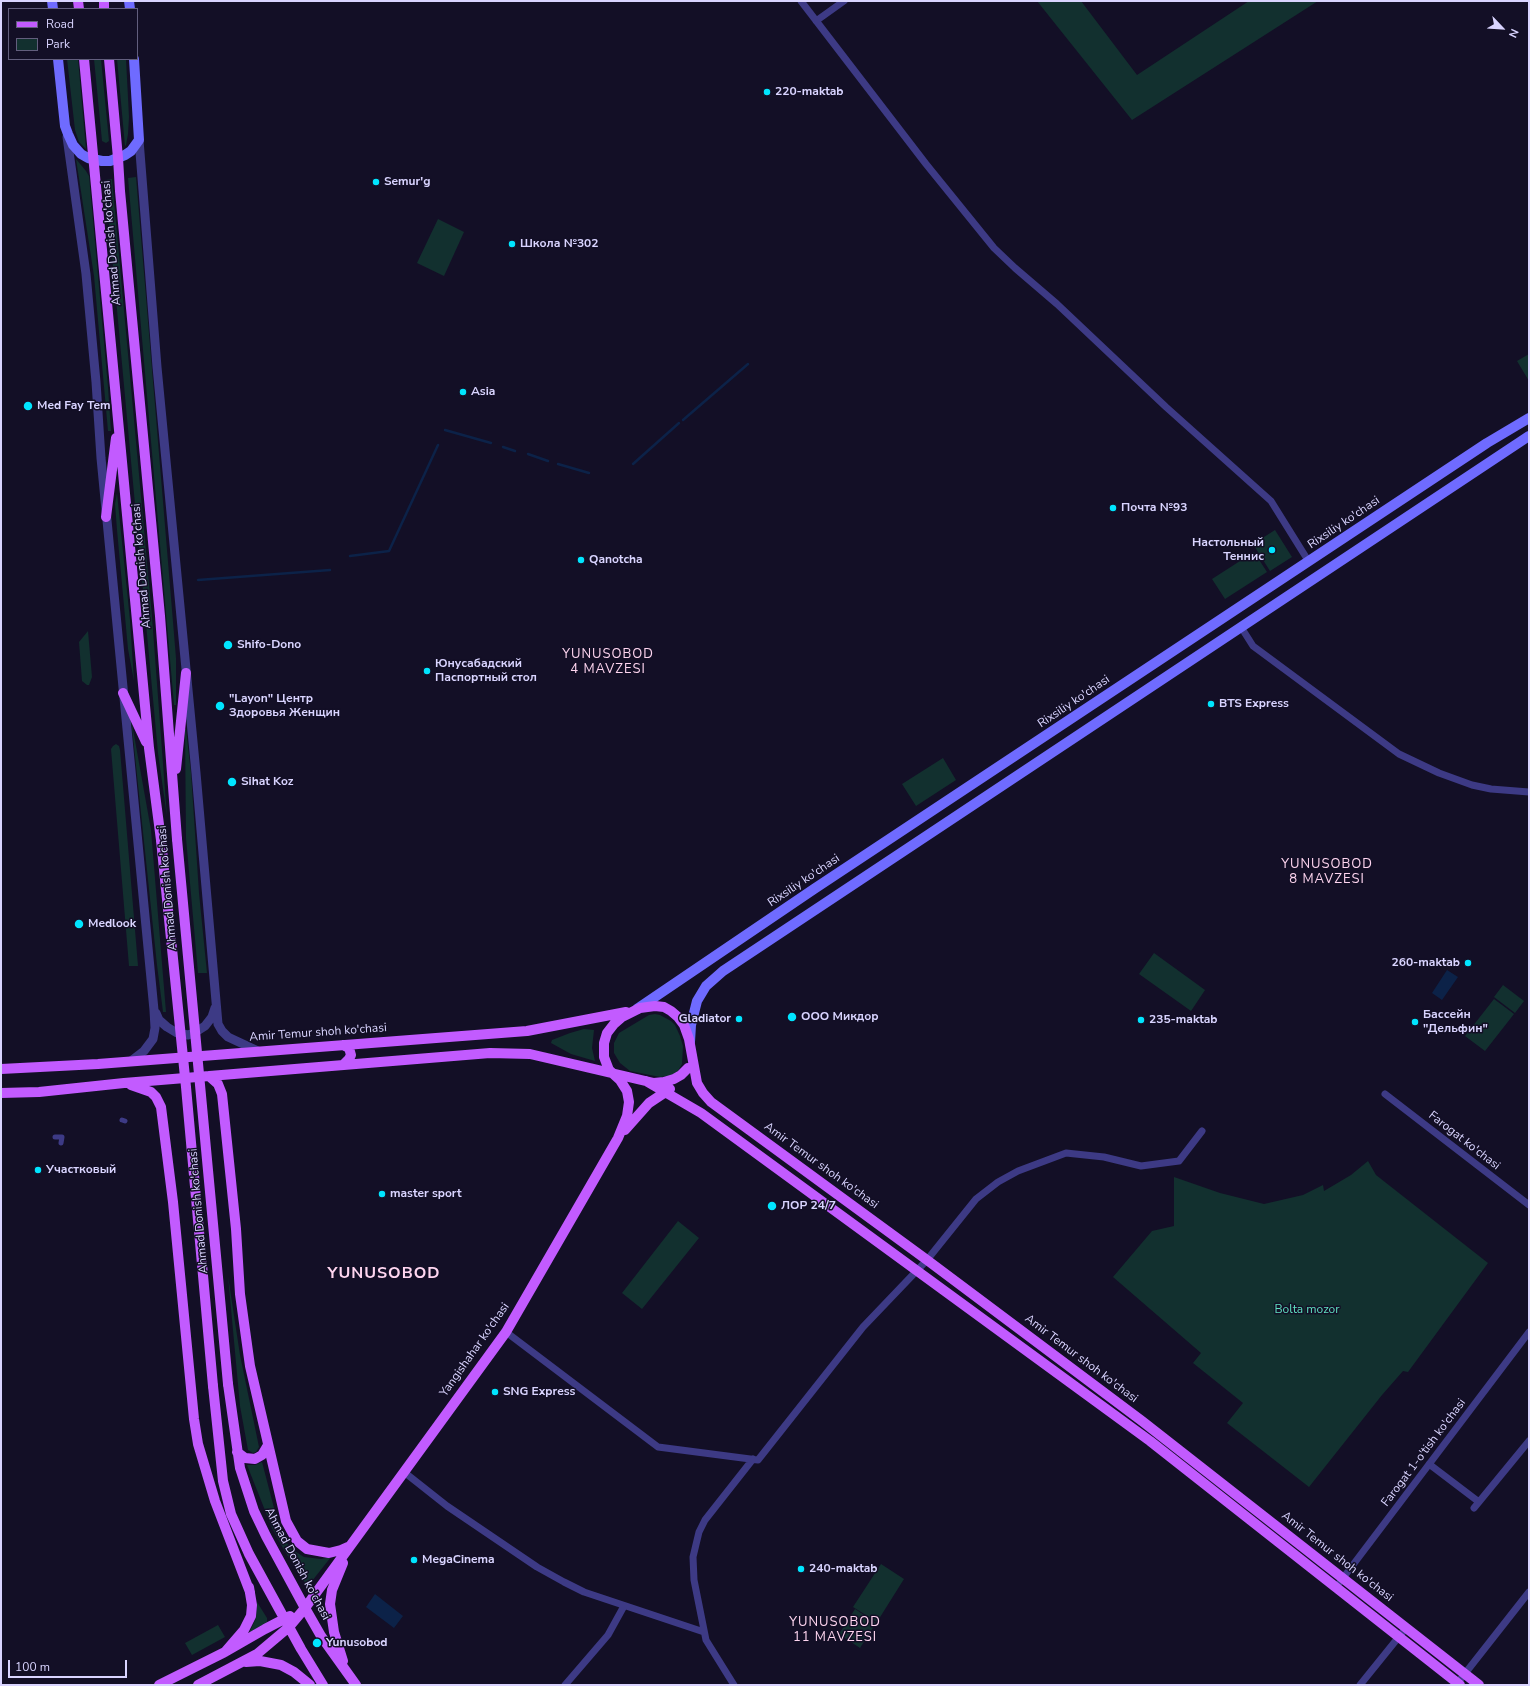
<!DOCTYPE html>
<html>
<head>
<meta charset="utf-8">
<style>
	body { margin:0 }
	#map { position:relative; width:1530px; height:1686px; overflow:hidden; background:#130f26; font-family:"Nunito Sans",sans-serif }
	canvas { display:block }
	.frame { position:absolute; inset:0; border:2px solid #d9d4ff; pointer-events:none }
	.legend { position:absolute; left:8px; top:8px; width:130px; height:52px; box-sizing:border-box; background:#130f26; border:1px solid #625e7d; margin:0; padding:5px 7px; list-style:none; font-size:12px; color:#d9d4ff }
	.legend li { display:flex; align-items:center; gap:8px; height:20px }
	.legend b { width:20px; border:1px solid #625e7d }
	.north { position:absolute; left:1482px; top:8px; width:40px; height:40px; -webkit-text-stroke:3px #130f26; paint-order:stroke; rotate:115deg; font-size:11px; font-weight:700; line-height:16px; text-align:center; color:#d9d4ff }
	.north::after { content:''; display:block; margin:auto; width:14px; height:18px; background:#d9d4ff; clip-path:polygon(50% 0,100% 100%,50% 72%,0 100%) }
	.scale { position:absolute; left:8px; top:1660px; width:119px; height:18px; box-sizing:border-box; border:2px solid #d9d4ff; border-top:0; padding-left:5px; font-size:12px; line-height:14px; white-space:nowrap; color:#d9d4ff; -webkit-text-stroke:3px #130f26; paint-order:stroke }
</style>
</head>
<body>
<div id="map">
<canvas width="1530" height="1686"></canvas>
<div class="frame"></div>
<ul class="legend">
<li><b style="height:5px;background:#c25bff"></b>Road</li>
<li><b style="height:11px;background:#12302f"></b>Park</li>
</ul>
<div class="north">N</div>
<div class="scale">100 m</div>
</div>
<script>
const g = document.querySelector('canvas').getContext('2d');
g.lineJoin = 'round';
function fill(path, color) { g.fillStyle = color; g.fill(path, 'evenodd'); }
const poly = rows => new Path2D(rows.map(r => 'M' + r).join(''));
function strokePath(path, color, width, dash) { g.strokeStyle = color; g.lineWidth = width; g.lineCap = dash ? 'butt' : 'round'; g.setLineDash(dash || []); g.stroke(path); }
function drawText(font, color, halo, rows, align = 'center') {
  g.font = font + ' "Nunito Sans",sans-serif'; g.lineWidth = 3; g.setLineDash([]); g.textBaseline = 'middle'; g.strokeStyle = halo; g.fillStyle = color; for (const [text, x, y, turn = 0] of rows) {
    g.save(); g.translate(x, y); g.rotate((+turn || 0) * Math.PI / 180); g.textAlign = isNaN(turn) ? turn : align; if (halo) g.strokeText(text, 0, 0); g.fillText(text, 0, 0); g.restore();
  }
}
const green = poly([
	[1037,1,1081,1,1137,75,1249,1,1318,1,1132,120],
	[67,59,78,59,86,149,79,142,75,130],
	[94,59,101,59,109,141,106,143,102,141],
	[117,59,126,59,129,117,128,134,126,145,125,146],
	[76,159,86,171,89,176,108,387,111,431,108,431,94,276],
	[136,177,176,658,176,705,174,705,128,178],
	[112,179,152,617,167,817,158,753,105,180],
	[438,219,464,232,444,276,417,263],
	[1529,354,1529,381,1517,361],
	[117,493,130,620,134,681,128,649,117,530,115,504],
	[1275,530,1292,557,1270,571,1253,544],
	[1254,552,1267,572,1225,599,1212,579],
	[88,631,92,677,89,685,87,685,82,681,79,642],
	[131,718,151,830,166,1012,163,1012,157,965],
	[185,729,186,729,191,773,199,893,207,973,198,973,186,838],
	[116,744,119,746,120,750,138,966,129,966,111,749,113,746],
	[943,758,956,780,916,806,902,784],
	[1154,953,1205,990,1191,1011,1139,974],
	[1503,985,1524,1001,1515,1013,1494,997],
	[1494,999,1514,1014,1485,1051,1465,1036],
	[655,1014,660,1015,671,1021,675,1025,680,1036,683,1046,682,1064,678,1071,671,1076,660,1077,630,1071,620,1063,614,1053,614,1043,619,1033,649,1015],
	[584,1029,594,1030,592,1048,595,1061,571,1054,551,1043,552,1040,570,1033],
	[1368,1161,1376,1175,1488,1263,1408,1372,1403,1371,1382,1395,1309,1487,1227,1423,1243,1403,1193,1363,1201,1353,1113,1277,1152,1231,1174,1226,1174,1177,1220,1193,1264,1204,1303,1195,1323,1185,1324,1191,1351,1175],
	[678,1221,699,1238,642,1309,622,1293],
	[228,1276,240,1355,259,1447,256,1452,253,1453,248,1450,240,1406],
	[262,1462,279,1527,286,1542,293,1550,304,1557,321,1559,331,1557,312,1581,307,1586,284,1550,272,1528,247,1465,255,1465],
	[881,1564,904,1579,877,1622,853,1607],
	[257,1602,267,1618,267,1622,249,1633,256,1618],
	[855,1609,876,1623,860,1648,839,1634],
	[218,1625,225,1637,192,1655,185,1643]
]);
const water = poly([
	[1447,970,1458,977,1442,1000,1432,993],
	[375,1594,403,1616,394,1628,366,1607]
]);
const stream = poly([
	[683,420,748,364],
	[445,430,491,443],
	[503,447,515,451],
	[528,454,548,461],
	[558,464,589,473],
	[633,464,679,423],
	[350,556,389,551,438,445],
	[198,580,330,570]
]);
const pedestrian = poly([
	[122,1120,125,1121],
	[55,1137,62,1137,61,1143]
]);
const minor = poly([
	[801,1,926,164,994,248,1015,268,1057,304,1166,407,1271,501,1309,562],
	[816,21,844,1],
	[1241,627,1253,646,1399,754,1439,773,1472,785,1491,789,1529,792],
	[1385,1094,1529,1205],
	[506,1332,658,1447,758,1460,863,1327,927,1260,976,1199,998,1182,1018,1171,1066,1153,1104,1157,1141,1166,1179,1161,1202,1131],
	[1429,1464,1479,1502],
	[404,1472,447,1506,537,1567,564,1582,584,1592,704,1632],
	[1474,1508,1529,1441],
	[1340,1582,1529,1332],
	[565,1685,608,1635,624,1606],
	[734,1685,706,1640,694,1580,693,1557,699,1532,705,1520,753,1459],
	[1360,1685,1406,1628],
	[1456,1685,1529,1592]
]);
const tertiary = poly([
	[67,137,86,274,96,382,101,458,154,1010,155,1028,153,1039,144,1051,131,1061],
	[139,140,157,367,196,773,218,1024,222,1031,228,1037,258,1051],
	[156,1013,159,1020,167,1027,177,1033,188,1035,194,1033,205,1026,212,1017,215,1008]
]);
const secondary = poly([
	[52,1,53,9],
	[129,1,130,9],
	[58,59,65,126,68,134,73,145,81,154,88,158,102,161,110,161,125,155,131,151,139,140,134,59],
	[637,1009,814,889,1487,443,1529,418],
	[690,1042,691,1025,697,1001,706,986,723,971,1529,436]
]);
const primary = poly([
	[78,1,79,9],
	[104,1,104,9],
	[84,59,149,748,161,840],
	[109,59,118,158,120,191,160,616,177,839],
	[106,517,116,438],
	[123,693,146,742],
	[176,769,186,673],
	[343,1045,349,1048,351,1055,349,1059,343,1065],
	[1,1069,98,1064,527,1031,626,1012],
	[209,1076,218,1084,222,1094,236,1229,240,1294,250,1366,286,1521,297,1541,307,1549,329,1553,341,1550,350,1546],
	[646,1081,701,1113,1150,1441,1460,1685],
	[131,1085,151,1092,156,1097,161,1107,173,1202,194,1419,198,1444,215,1501,250,1592],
	[1,1093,39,1092,124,1083,490,1053,530,1054,654,1083,664,1082,674,1079,681,1075,688,1068],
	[625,1130,649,1103,670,1089],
	[228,1384,240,1468,254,1511,266,1536,305,1608,321,1636,356,1685],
	[213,1386,223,1481,231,1514,249,1554,301,1649,323,1685],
	[237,1452,245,1458,255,1459,262,1455,268,1445],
	[343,1563,332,1590,330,1604,334,1632,343,1661],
	[225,1652,244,1630,251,1616,252,1605,249,1587],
	[246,1662,260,1661,281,1665,294,1672,310,1685],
	[159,1685,225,1652,265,1629,290,1616],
	[198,1685,257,1654,289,1627,305,1608,506,1332,618,1138,627,1116,629,1102,627,1091,620,1080,609,1070,604,1057,604,1043,607,1033,614,1024,622,1017,640,1008,655,1006,664,1007,671,1011,678,1017,684,1025,689,1039,697,1083,703,1093,711,1102,927,1260,1142,1421,1479,1685]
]);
const primaryBridge = poly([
	[177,839,228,1384],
	[161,840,186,1087,213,1386]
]);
const markers = [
	[767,92,4,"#00e5ff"],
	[376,182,4,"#00e5ff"],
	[512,244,4,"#00e5ff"],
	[463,392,4,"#00e5ff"],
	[28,406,5,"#00e5ff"],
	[1113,508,4,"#00e5ff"],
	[1272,550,4,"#00e5ff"],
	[581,560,4,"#00e5ff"],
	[228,645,5,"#00e5ff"],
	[427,671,4,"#00e5ff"],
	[1211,704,4,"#00e5ff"],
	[220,706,5,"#00e5ff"],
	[232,782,5,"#00e5ff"],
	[79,924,5,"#00e5ff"],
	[1468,963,4,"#00e5ff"],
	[792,1017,5,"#00e5ff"],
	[739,1019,4,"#00e5ff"],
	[1141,1020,4,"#00e5ff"],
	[1415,1022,4,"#00e5ff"],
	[38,1170,4,"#00e5ff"],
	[382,1194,4,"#00e5ff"],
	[772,1206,5,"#00e5ff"],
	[495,1392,4,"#00e5ff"],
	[414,1560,4,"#00e5ff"],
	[801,1569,4,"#00e5ff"],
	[317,1643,5,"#00e5ff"]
];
const poiNames = [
	["220-maktab",775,92],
	["Semur'g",384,182],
	["Школа №302",520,244],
	["Asia",471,392],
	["Med Fay Tem",37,406],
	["Почта №93",1121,508],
	["Настольный",1264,543,"right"],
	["Теннис",1264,557,"right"],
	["Qanotcha",589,560],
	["Shifo-Dono",237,645],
	["Юнусабадский",435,664],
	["Паспортный стол",435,678],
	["\"Layon\" Центр",229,699],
	["Здоровья Женщин",229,713],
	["BTS Express",1219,704],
	["Sihat Koz",241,782],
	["Medlook",88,924],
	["260-maktab",1460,963,"right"],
	["Бассейн",1423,1015],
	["\"Дельфин\"",1423,1029],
	["ООО Микдор",801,1017],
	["Gladiator",731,1019,"right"],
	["235-maktab",1149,1020],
	["Участковый",46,1170],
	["master sport",390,1194],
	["ЛОР 24/7",781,1206],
	["SNG Express",503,1392],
	["MegaCinema",422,1560],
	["240-maktab",809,1569],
	["Yunusobod",326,1643]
];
const streetNames = [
	["Ahmad Donish ko'chasi",112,243,-95],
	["Rixsiliy ko'chasi",1344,523,-34],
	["Ahmad Donish ko'chasi",142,566,-95],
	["Rixsiliy ko'chasi",1074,702,-34],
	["Rixsiliy ko'chasi",804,881,-34],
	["Ahmad Donish ko'chasi",168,888,-95],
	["Amir Temur shoh ko'chasi",318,1033,-4],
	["Farogat ko'chasi",1464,1141,38],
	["Amir Temur shoh ko'chasi",821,1166,36],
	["Ahmad Donish ko'chasi",199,1211,-95],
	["Yangishahar ko'chasi",475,1350,-55],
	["Amir Temur shoh ko'chasi",1081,1359,37],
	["Farogat 1-o'tish ko'chasi",1424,1453,-53],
	["Amir Temur shoh ko'chasi",1337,1557,38],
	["Ahmad Donish ko'chasi",297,1564,62]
];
const parkNames = [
	["Bolta mozor",1307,1310]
];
const neighbourhoodNames = [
	["YUNUSOBOD",608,655],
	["4 MAVZESI",608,670],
	["YUNUSOBOD",1327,865],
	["8 MAVZESI",1327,880],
	["YUNUSOBOD",835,1623],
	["11 MAVZESI",835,1638]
];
const districtNames = [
	["YUNUSOBOD",384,1274]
];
fill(green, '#12302f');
fill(water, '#0c2248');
strokePath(stream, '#0c2248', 2.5);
strokePath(pedestrian, '#3d3a85', 5);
strokePath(minor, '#3d3a85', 7);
strokePath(tertiary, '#3d3a85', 9);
strokePath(secondary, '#6f6bff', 10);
strokePath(primary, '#c25bff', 10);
strokePath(primaryBridge, '#c25bff', 10);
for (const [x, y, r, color] of markers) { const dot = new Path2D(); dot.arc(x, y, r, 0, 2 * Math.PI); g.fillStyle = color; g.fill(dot); strokePath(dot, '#130f26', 1.5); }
drawText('bold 12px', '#d9d4ff', '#130f26', poiNames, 'left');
drawText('12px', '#d9d4ff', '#130f26', streetNames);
drawText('12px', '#5fe0c0', '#130f26', parkNames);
g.letterSpacing = '1px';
drawText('13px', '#ffd6f0', '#130f26', neighbourhoodNames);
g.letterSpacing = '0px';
g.letterSpacing = '1px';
drawText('bold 16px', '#ffd6f0', '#130f26', districtNames);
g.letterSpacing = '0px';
</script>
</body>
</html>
